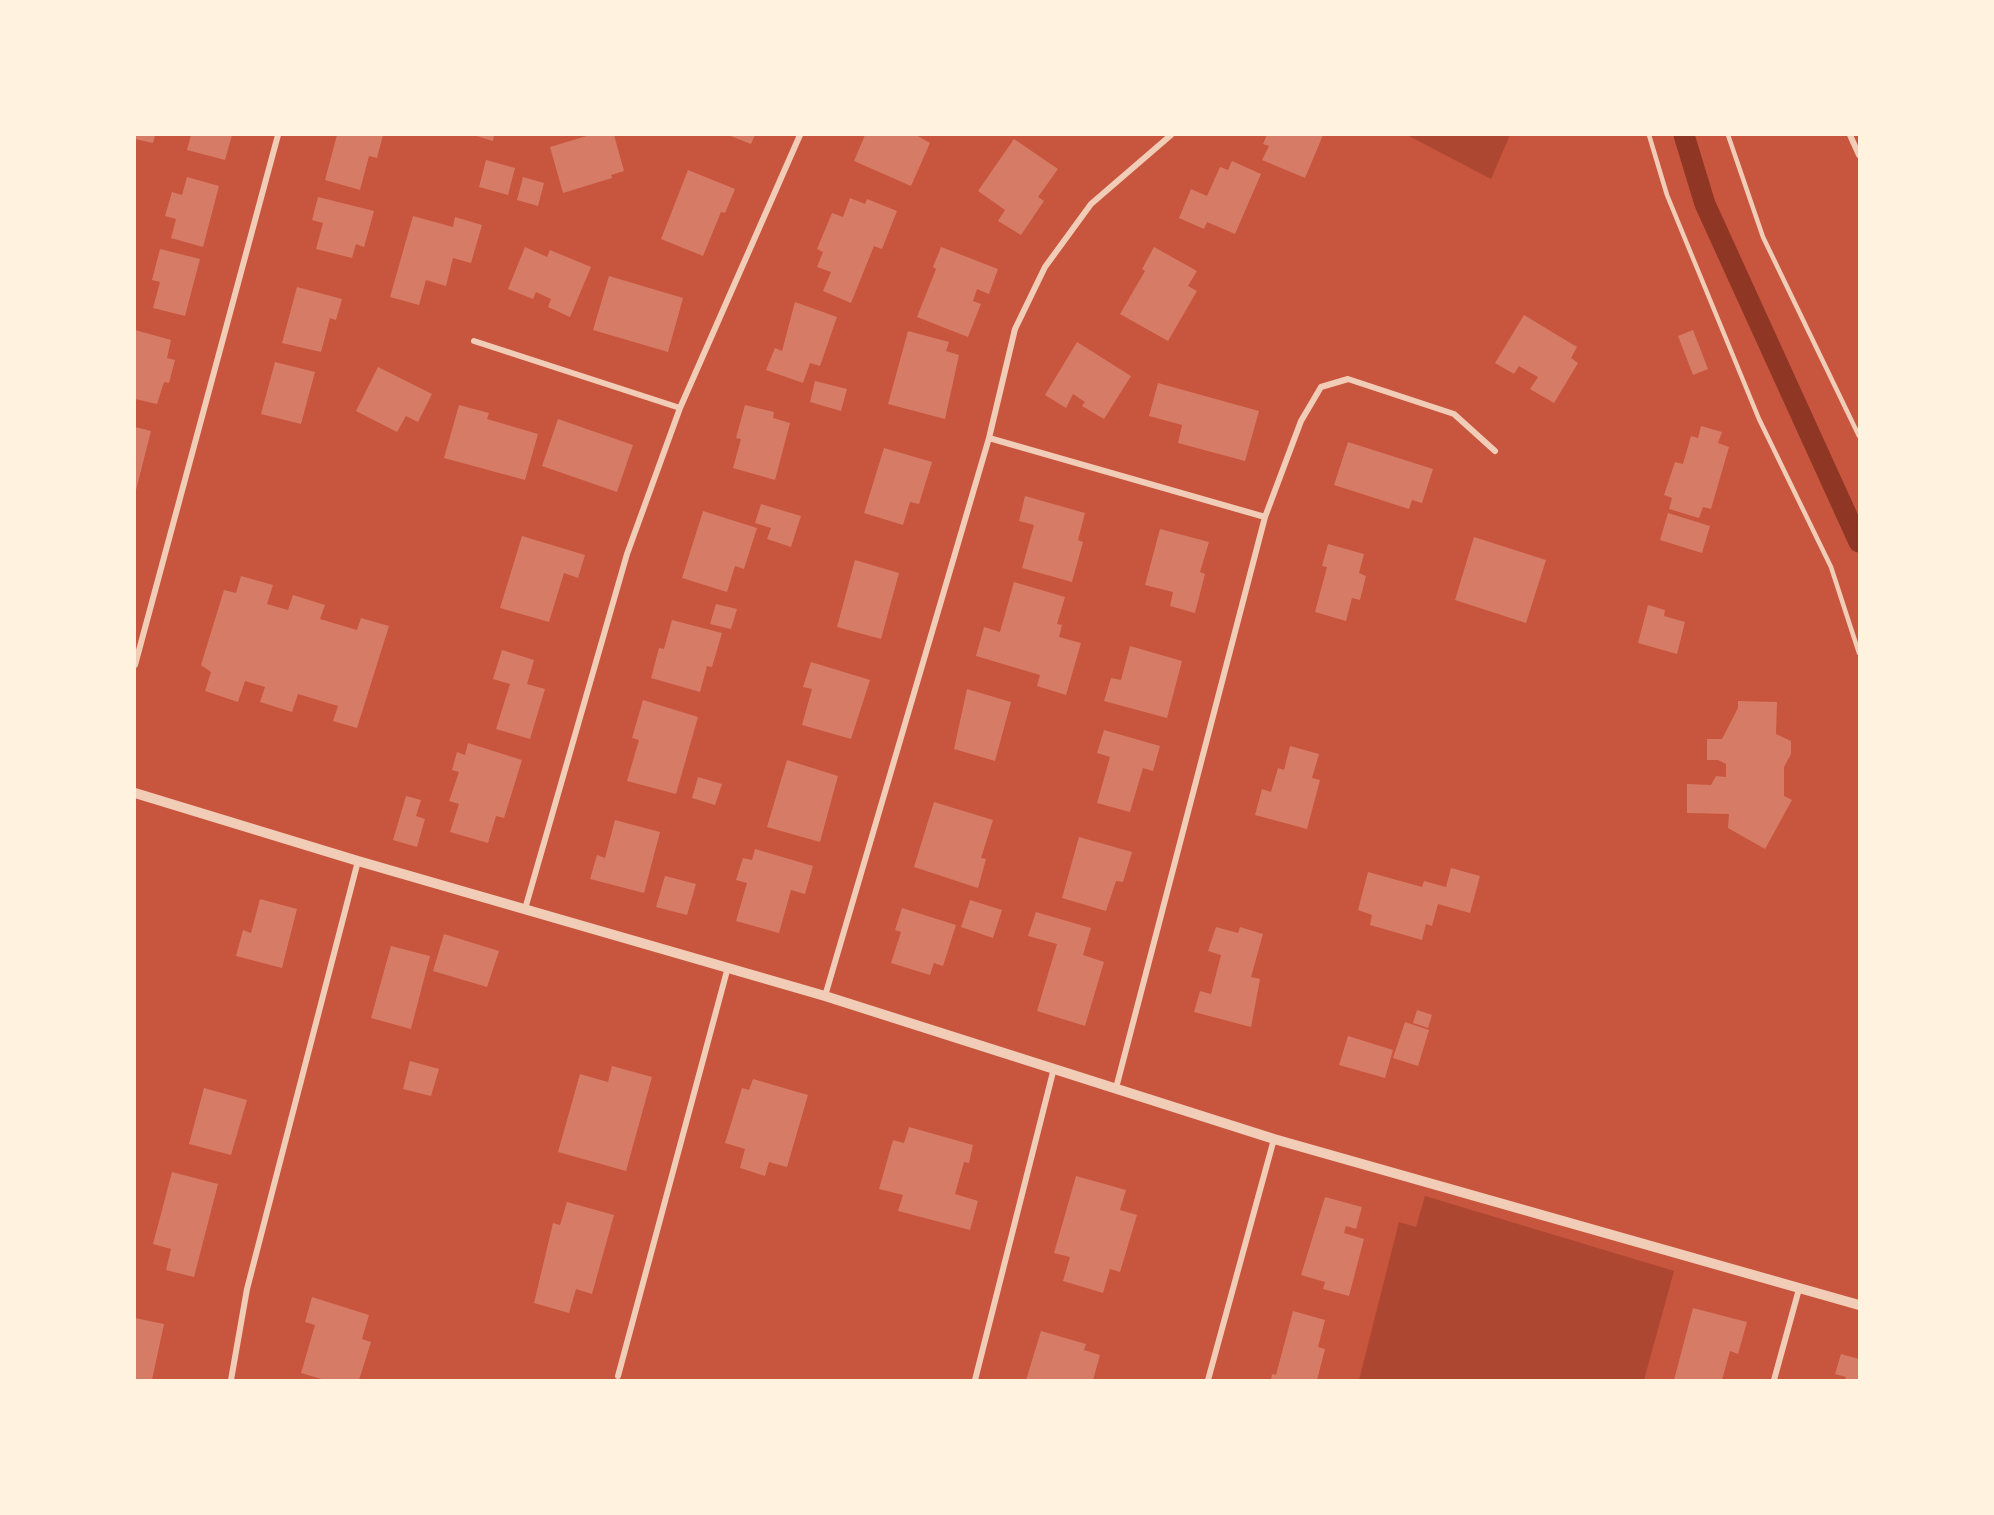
<!DOCTYPE html>
<html>
<head>
<meta charset="utf-8">
<style>
	body { margin:0 }
	#map { position:relative; width:1994px; height:1515px; overflow:hidden; background:#c8553d; font-family:"Exo 2",sans-serif }
	canvas { display:block }
	.frame { position:absolute; inset:0; border:136px solid #fff3e0; pointer-events:none }
</style>
</head>
<body>
<div id="map">
<canvas width="1994" height="1515"></canvas>
<div class="frame"></div>
</div>
<script>
const g = document.querySelector('canvas').getContext('2d');
g.lineJoin = 'round';
function fill(path, color) { g.fillStyle = color; g.fill(path, 'evenodd'); }
const poly = rows => new Path2D(rows.map(r => 'M' + r).join(''));
function strokePath(path, color, width, dash) { g.strokeStyle = color; g.lineWidth = width; g.lineCap = dash ? 'butt' : 'round'; g.setLineDash(dash || []); g.stroke(path); }
const green = poly([
	[1407,135,1510,135,1491,179],
	[1425,1196,1674,1271,1644,1380,1359,1380,1399,1222,1416,1227]
]);
const canal = poly([
	[1684,135,1705,204,1859,542]
]);
const building = poly([
	[135,135,155,135,153,143,135,139],
	[191,135,232,135,225,160,187,150],
	[337,135,383,135,377,158,369,156,360,190,325,180],
	[473,135,494,135,493,141],
	[590,135,614,135,624,171,611,175,612,178,563,193,550,147],
	[728,135,755,135,751,144],
	[865,135,916,135,930,143,911,186,854,161],
	[1267,135,1323,135,1305,178,1262,160,1269,146,1263,144],
	[1014,139,1058,169,1038,197,1044,201,1021,235,998,221,1005,210,978,191],
	[486,160,515,168,508,195,479,187],
	[1232,161,1261,174,1235,234,1207,222,1204,229,1179,218,1191,189,1207,196,1220,167,1228,170],
	[688,170,735,189,725,213,721,212,703,256,661,239],
	[187,177,219,186,203,247,171,238,176,219,165,216,172,192,182,195],
	[523,177,544,183,538,206,517,200],
	[318,197,374,211,364,247,356,244,352,258,316,249,323,223,312,220],
	[850,198,865,204,867,199,897,211,882,249,874,246,851,303,823,291,831,272,817,267,823,252,817,249,832,213,843,217],
	[413,216,453,227,455,217,482,225,471,263,453,258,446,286,426,280,419,305,390,297],
	[525,247,547,257,550,250,591,267,570,317,548,307,551,299,536,292,533,299,508,289],
	[941,247,998,269,989,294,977,289,973,301,981,304,968,337,917,317,936,269,933,267],
	[1154,247,1197,271,1188,286,1197,291,1168,341,1120,314,1145,271,1142,269],
	[160,249,200,259,185,316,153,308,160,282,152,280],
	[609,276,683,298,668,352,593,330],
	[297,287,342,299,336,320,330,318,321,352,282,343],
	[795,302,837,317,820,366,810,363,803,383,766,370,775,348,782,351],
	[1524,315,1577,347,1571,358,1578,363,1554,403,1530,389,1538,377,1519,366,1514,374,1495,363],
	[135,330,171,340,167,358,175,360,169,383,164,382,157,404,135,399],
	[1693,330,1708,369,1693,375,1678,336],
	[908,331,949,342,946,351,959,355,945,419,888,404],
	[1077,342,1131,376,1104,419,1082,406,1085,402,1073,394,1066,408,1045,395],
	[275,362,315,372,301,424,261,414],
	[378,367,432,394,418,422,406,416,397,432,356,411],
	[815,381,847,389,841,411,810,402],
	[1158,383,1259,411,1245,461,1178,443,1182,425,1149,416],
	[459,405,489,413,487,419,538,434,525,480,444,458],
	[745,405,774,412,773,418,790,423,775,480,733,468,741,439,736,438],
	[558,419,633,445,617,492,542,466],
	[1701,426,1722,432,1718,443,1729,447,1711,509,1703,507,1699,518,1669,509,1672,498,1664,495,1675,462,1683,464,1691,436,1698,438],
	[135,427,151,431,136,490,135,490],
	[1348,442,1433,469,1422,503,1412,500,1409,509,1334,485],
	[884,448,932,462,919,504,910,502,903,525,864,513],
	[1025,496,1085,513,1078,540,1083,542,1072,582,1022,568,1034,525,1019,521],
	[761,504,801,516,791,547,767,539,771,528,755,523],
	[703,511,757,528,744,569,735,566,727,592,682,578],
	[1668,513,1710,526,1702,553,1660,540],
	[1160,529,1209,542,1200,572,1205,574,1195,613,1170,606,1173,592,1145,585],
	[522,536,585,555,578,578,564,573,549,622,500,608],
	[1474,537,1546,560,1526,623,1455,600],
	[1328,544,1364,554,1359,573,1366,576,1360,600,1352,598,1346,621,1315,612,1327,567,1322,566],
	[855,560,899,573,881,639,837,627],
	[241,576,273,585,267,604,288,610,293,595,325,605,320,619,357,630,361,618,389,626,357,728,333,721,338,706,298,694,292,712,260,702,265,687,245,681,238,702,205,691,211,672,201,665,224,590,236,593],
	[1014,582,1065,597,1057,624,1062,625,1059,637,1081,643,1066,695,1037,686,1040,675,976,656,984,627,1000,632],
	[716,604,737,609,731,629,710,624],
	[1648,605,1665,610,1664,616,1685,622,1677,654,1638,643],
	[672,620,722,633,712,667,707,666,700,692,651,678,659,648,664,649],
	[1130,646,1182,661,1167,718,1104,701,1111,678,1121,680],
	[502,650,534,660,527,684,545,689,530,739,496,729,510,684,493,679],
	[811,662,870,680,851,739,802,725,812,689,803,687],
	[967,689,1011,702,995,761,954,749],
	[643,700,698,717,676,794,627,781,639,740,632,738],
	[1738,701,1777,702,1776,734,1791,741,1791,754,1784,767,1784,796,1792,800,1765,849,1728,828,1729,814,1687,813,1687,784,1711,785,1716,776,1726,777,1726,764,1718,760,1707,760,1707,739,1722,739,1738,708],
	[1104,730,1160,746,1153,771,1143,768,1130,812,1097,803,1110,757,1097,753],
	[468,743,522,760,504,818,496,816,488,843,450,832,459,804,449,801,459,772,452,770,457,752,465,755],
	[1290,746,1319,754,1312,778,1320,780,1307,829,1255,815,1262,789,1271,792,1278,768,1284,770],
	[787,760,838,776,820,842,767,827],
	[698,777,722,784,715,805,692,798],
	[406,796,421,800,416,816,425,819,417,847,393,840],
	[934,802,993,820,981,858,986,859,978,888,914,867],
	[615,820,660,832,644,893,590,879,597,855,605,858],
	[1079,837,1132,852,1123,882,1116,881,1106,911,1062,898],
	[755,849,813,866,805,894,791,890,779,933,736,921,747,883,736,880,743,858,752,860],
	[1451,868,1480,876,1470,913,1438,904,1432,926,1426,924,1422,940,1370,925,1372,915,1358,910,1368,872,1422,887,1424,881,1446,887],
	[665,876,696,884,687,915,656,907],
	[260,899,297,909,282,968,236,956,243,930,251,933],
	[970,900,1002,910,993,938,961,927],
	[902,908,956,925,943,966,934,963,930,975,891,963,901,932,895,930],
	[1036,912,1091,928,1083,955,1104,962,1085,1026,1037,1011,1057,944,1028,936],
	[1216,927,1238,933,1240,927,1263,934,1251,977,1260,979,1251,1027,1194,1012,1200,991,1211,994,1221,955,1208,951],
	[444,934,499,951,487,987,433,971],
	[391,946,430,956,411,1029,371,1018],
	[1417,1010,1432,1015,1428,1028,1413,1023],
	[1405,1022,1429,1030,1418,1066,1393,1058],
	[1348,1036,1393,1050,1385,1078,1339,1065],
	[410,1061,439,1069,431,1096,403,1089],
	[612,1066,652,1077,626,1171,558,1152,580,1074,608,1082],
	[753,1079,808,1095,787,1167,769,1162,765,1176,740,1168,745,1149,725,1143,742,1088,749,1090],
	[204,1088,247,1100,231,1155,189,1144],
	[909,1127,973,1145,969,1163,964,1162,955,1194,978,1201,970,1230,898,1211,903,1195,879,1189,893,1140,904,1143],
	[172,1172,218,1184,194,1277,166,1270,171,1249,153,1244],
	[1076,1176,1126,1190,1120,1210,1137,1215,1120,1272,1110,1269,1103,1293,1063,1281,1070,1257,1054,1253],
	[1325,1197,1362,1207,1356,1229,1346,1226,1344,1233,1364,1239,1349,1296,1323,1289,1325,1282,1301,1275],
	[567,1202,614,1215,592,1294,576,1289,569,1313,534,1303,553,1223,560,1225],
	[312,1297,369,1315,362,1339,371,1342,359,1380,325,1380,301,1373,315,1325,305,1322],
	[1693,1308,1747,1322,1738,1354,1730,1351,1722,1380,1674,1380],
	[1293,1311,1325,1320,1318,1347,1325,1349,1317,1380,1271,1380,1272,1374,1276,1375],
	[135,1318,164,1324,152,1380,135,1380],
	[1041,1331,1086,1344,1084,1350,1100,1355,1093,1380,1026,1380],
	[1841,1354,1859,1359,1859,1380,1845,1380,1846,1377,1835,1374]
]);
const service = poly([
	[1649,135,1667,195,1759,419,1831,567,1859,653],
	[1728,135,1763,237,1859,436]
]);
const minor = poly([
	[1850,135,1859,155],
	[474,341,680,408],
	[989,438,1265,517],
	[135,665,278,135],
	[525,909,627,554,680,408,800,135],
	[825,996,989,438,1015,329,1045,267,1091,204,1171,135],
	[1116,1088,1265,517,1301,421,1321,387,1348,379,1454,414,1495,451],
	[618,1376,728,967],
	[231,1380,247,1289,358,861],
	[975,1380,1054,1068],
	[1208,1380,1274,1139],
	[1774,1380,1799,1289]
]);
const tertiary = poly([
	[135,793,358,861,825,996,1274,1139,1859,1305]
]);
fill(green, '#ae4732');
strokePath(canal, '#8f3625', 21);
fill(building, '#d67c66');
strokePath(service, '#f1ccb7', 4.5);
strokePath(minor, '#f1ccb7', 6);
strokePath(tertiary, '#f1ccb7', 10);
</script>
</body>
</html>
